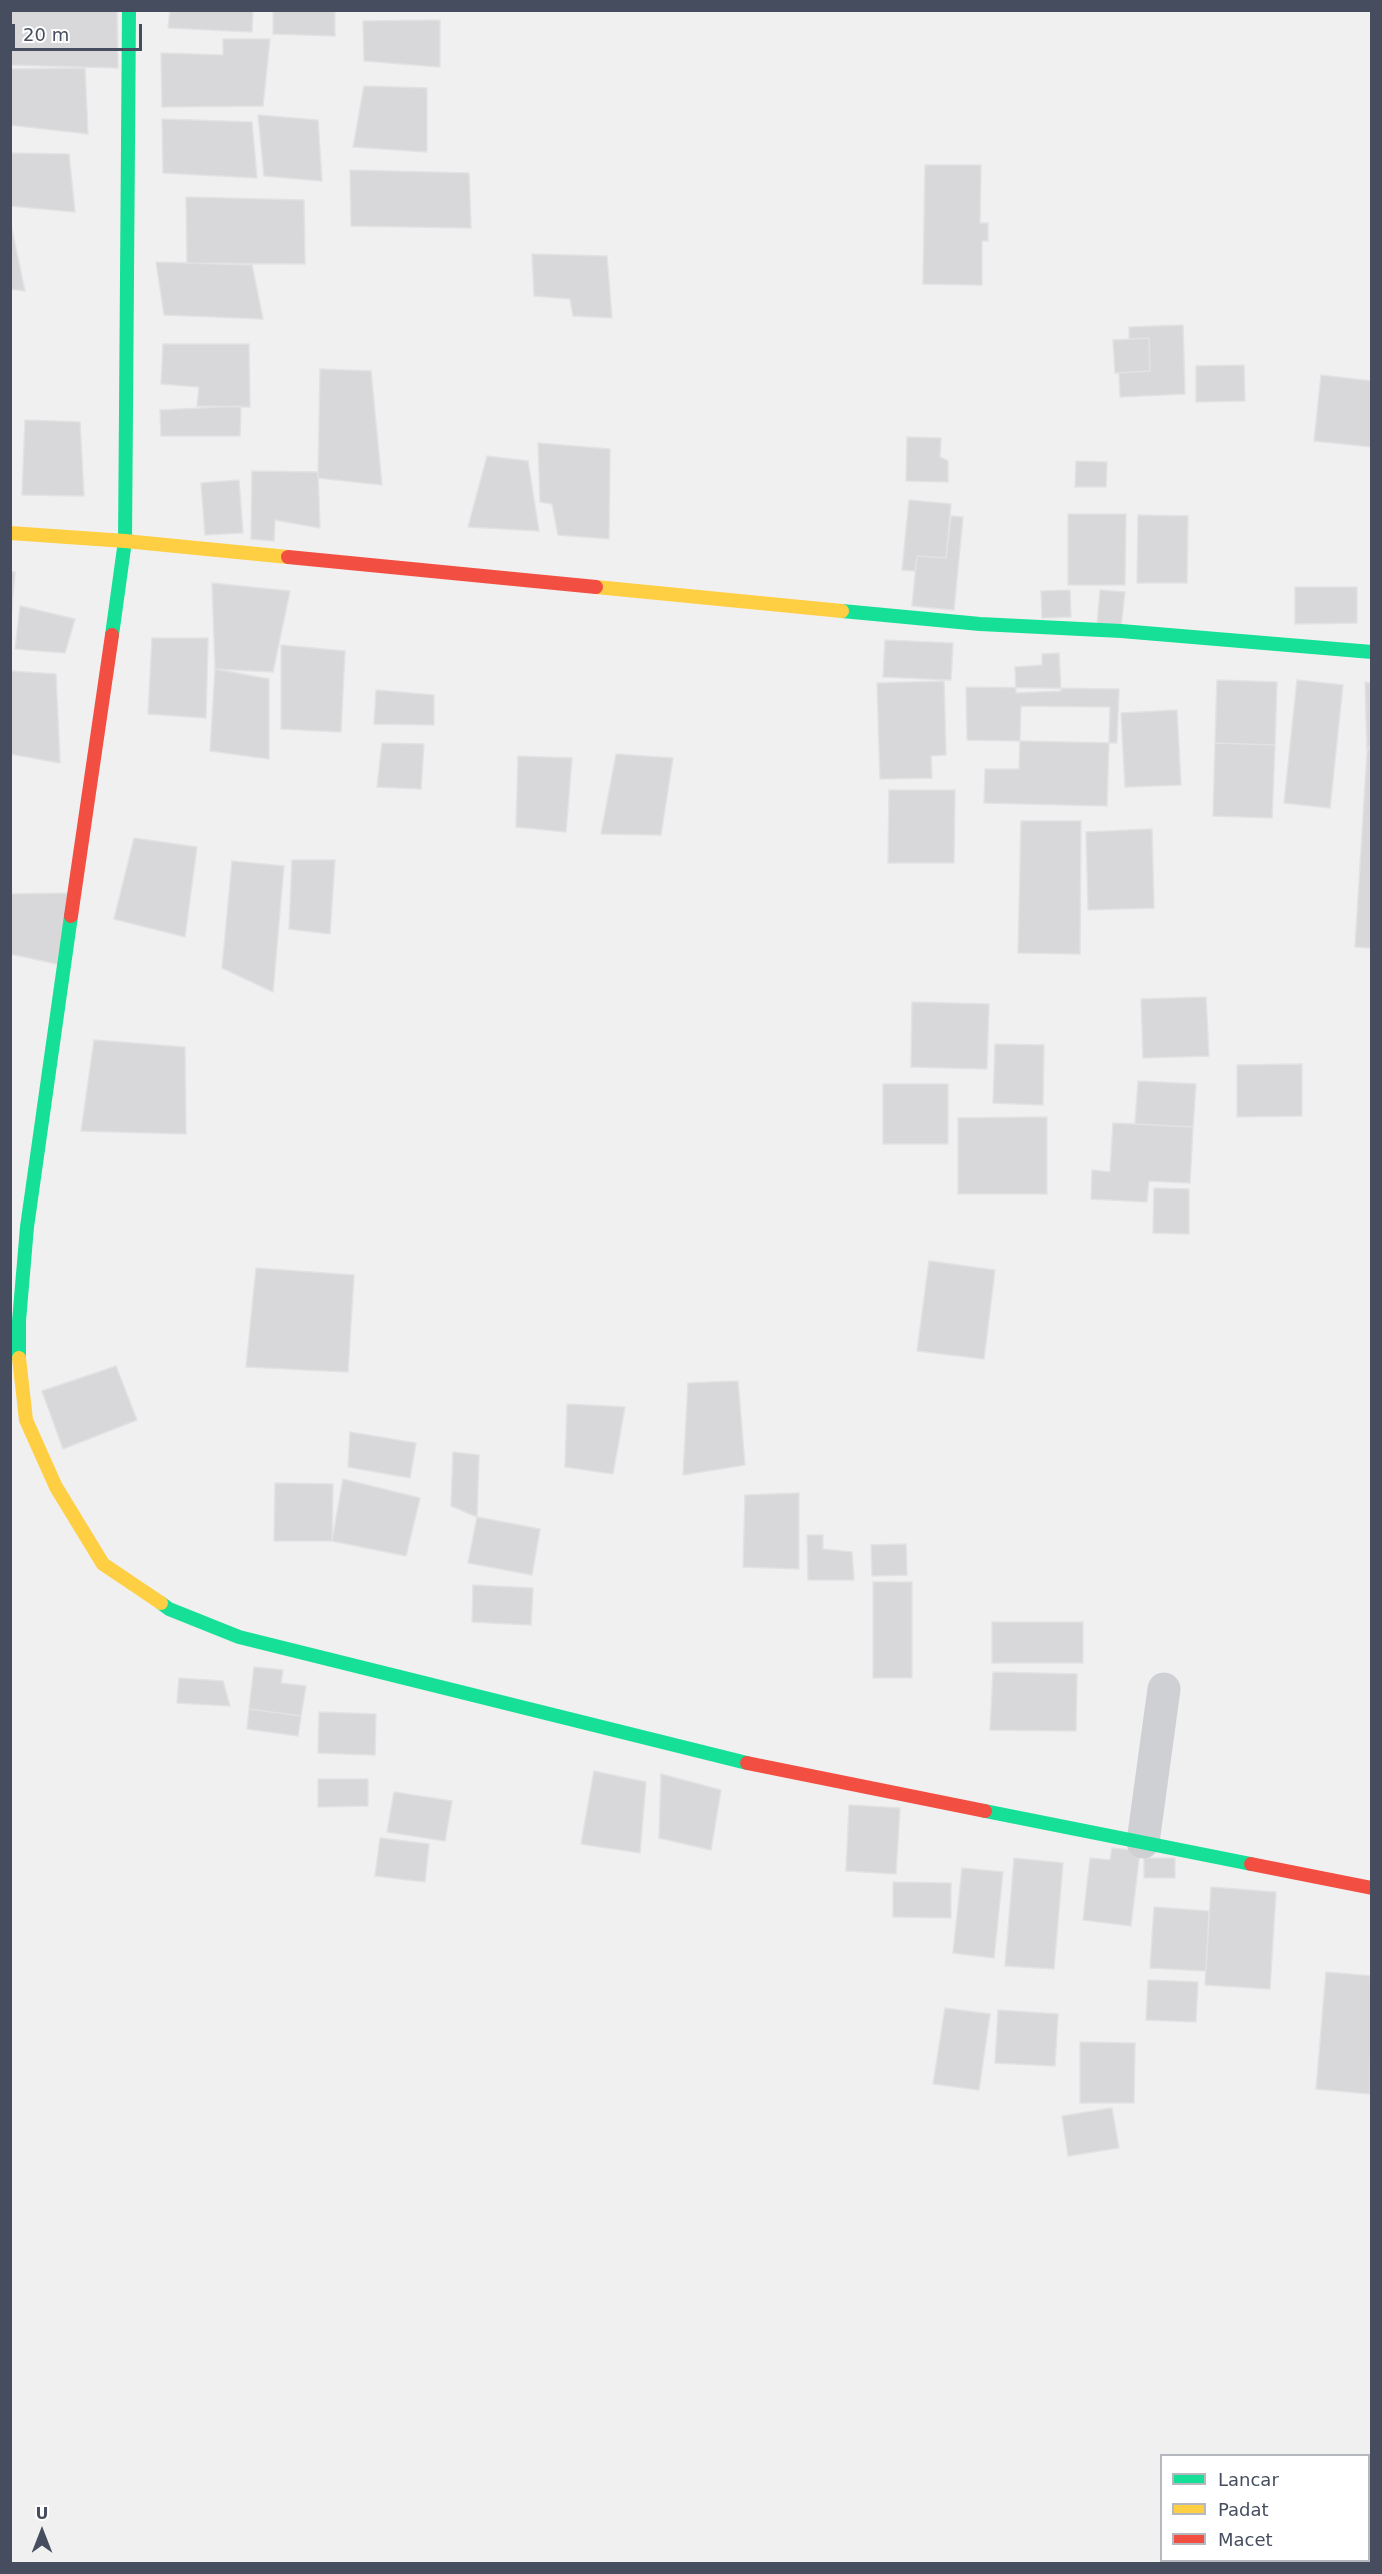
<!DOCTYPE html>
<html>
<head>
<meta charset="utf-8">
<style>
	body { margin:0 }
	#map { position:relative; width:1382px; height:2574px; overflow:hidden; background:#f1f0f0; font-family:"DejaVu Sans",sans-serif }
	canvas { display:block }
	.frame { position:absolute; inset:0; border:12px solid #454d5e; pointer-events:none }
	.legend { position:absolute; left:1160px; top:2454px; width:210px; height:108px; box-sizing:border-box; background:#fff; border:2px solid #b5b8bf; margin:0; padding:8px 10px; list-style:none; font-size:18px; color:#454d5e }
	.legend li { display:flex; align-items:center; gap:12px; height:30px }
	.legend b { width:30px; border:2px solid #b5b8bf }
	.north { position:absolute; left:12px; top:2502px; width:60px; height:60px; -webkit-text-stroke:4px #fff; paint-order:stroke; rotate:0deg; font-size:16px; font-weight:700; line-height:24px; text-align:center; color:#454d5e }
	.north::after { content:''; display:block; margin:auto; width:21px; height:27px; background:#454d5e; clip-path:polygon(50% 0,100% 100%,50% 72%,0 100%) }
	.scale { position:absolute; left:12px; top:24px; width:130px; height:27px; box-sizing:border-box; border:3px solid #454d5e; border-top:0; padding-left:8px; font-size:18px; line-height:21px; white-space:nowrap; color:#454d5e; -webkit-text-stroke:4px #fff; paint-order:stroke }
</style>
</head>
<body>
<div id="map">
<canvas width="1382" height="2574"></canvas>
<div class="frame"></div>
<ul class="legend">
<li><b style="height:8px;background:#16e098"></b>Lancar</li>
<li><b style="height:8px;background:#ffcf43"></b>Padat</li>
<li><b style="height:8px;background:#f24e42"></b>Macet</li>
</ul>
<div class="north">U</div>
<div class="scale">20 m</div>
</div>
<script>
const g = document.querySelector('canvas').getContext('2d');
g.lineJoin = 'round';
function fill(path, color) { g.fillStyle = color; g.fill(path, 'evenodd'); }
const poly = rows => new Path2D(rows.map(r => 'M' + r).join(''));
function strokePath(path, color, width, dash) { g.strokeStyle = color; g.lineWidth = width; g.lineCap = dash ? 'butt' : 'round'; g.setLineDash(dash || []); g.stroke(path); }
const building = poly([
	[117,10,118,68,10,65,10,11,117,10],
	[170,10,253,10,252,32,168,28,170,10],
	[273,10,335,10,335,36,273,34,273,10],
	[440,20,440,67,364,61,363,21,440,20],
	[223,39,270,39,263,106,162,107,161,53,223,55,223,39],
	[85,68,88,134,10,125,10,69,85,68],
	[364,86,427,88,427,152,353,147,364,86],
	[258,115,318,120,322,181,264,176,258,115],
	[162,119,252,122,257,178,163,173,162,119],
	[10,153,69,154,75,212,10,206,10,153],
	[925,165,981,165,980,223,988,223,988,241,982,241,982,285,923,284,925,165],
	[350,170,469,173,471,228,351,226,350,170],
	[186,197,304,200,305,264,187,263,186,197],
	[10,225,11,225,25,291,10,289,10,225],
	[532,254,607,256,612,318,573,316,570,299,534,296,532,254],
	[156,262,252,265,263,319,164,315,156,262],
	[1183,325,1185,394,1120,397,1119,373,1150,371,1149,338,1129,339,1129,327,1183,325],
	[1149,338,1150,371,1115,373,1113,340,1149,338],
	[163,344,249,344,250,407,197,406,199,387,161,384,163,344],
	[1244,365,1245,401,1196,402,1196,366,1244,365],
	[320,369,371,371,382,485,318,478,320,369],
	[1321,375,1372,381,1372,447,1314,441,1321,375],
	[241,406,240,436,161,436,160,410,241,406],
	[25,420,80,422,84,496,22,495,25,420],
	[907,437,941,438,940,457,948,461,948,482,906,481,907,437],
	[538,443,610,449,609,539,558,535,552,504,540,502,538,443],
	[487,456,528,461,539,531,468,527,487,456],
	[1076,461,1107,462,1106,487,1075,487,1076,461],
	[252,471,318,472,320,528,275,520,274,541,251,539,252,471],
	[239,480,243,533,205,535,201,483,239,480],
	[909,500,951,504,946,558,917,556,915,571,902,570,909,500],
	[1068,514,1126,514,1125,585,1068,585,1068,514],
	[1138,515,1188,516,1187,583,1137,583,1138,515],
	[951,516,963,517,954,610,912,606,917,556,946,558,951,516],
	[10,571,15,572,10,631,10,571],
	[212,583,290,591,273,672,215,669,212,583],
	[1295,587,1357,587,1357,623,1295,624,1295,587],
	[1070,590,1071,617,1042,618,1041,591,1070,590],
	[1100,590,1125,592,1121,627,1097,625,1100,590],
	[20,606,75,619,65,653,15,649,20,606],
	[152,638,208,638,206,718,148,714,152,638],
	[885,640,953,643,951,680,883,677,885,640],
	[281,645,345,651,341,732,281,729,281,645],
	[1059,653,1061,691,1016,693,1015,667,1042,665,1042,654,1059,653],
	[215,669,269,679,269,759,210,751,215,669],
	[10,671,56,674,60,763,10,754,10,671],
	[1217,680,1277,682,1275,745,1215,743,1217,680],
	[1297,680,1343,685,1330,808,1284,803,1297,680],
	[944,681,946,755,931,756,932,778,880,779,877,683,944,681],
	[1365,682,1372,683,1372,743,1367,752,1365,682],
	[966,687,1119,689,1117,743,967,740,966,687],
	[376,690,434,695,434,725,374,724,376,690],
	[1021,706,1110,707,1107,806,984,803,985,769,1019,769,1021,706],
	[1177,710,1181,785,1125,787,1121,713,1177,710],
	[382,743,424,744,421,789,377,787,382,743],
	[1215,743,1275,745,1272,818,1213,816,1215,743],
	[1372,743,1372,948,1355,947,1367,752,1372,743],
	[616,754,673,758,661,835,601,834,616,754],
	[518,756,572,758,566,832,516,827,518,756],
	[889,790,955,790,954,863,888,863,889,790],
	[1021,821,1081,821,1080,954,1018,953,1021,821],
	[1152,829,1154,908,1088,910,1086,832,1152,829],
	[134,838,197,847,185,937,114,919,134,838],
	[292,860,335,860,330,934,289,929,292,860],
	[232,861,284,866,273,992,222,968,232,861],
	[69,893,57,964,10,954,10,894,69,893],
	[1206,997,1209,1056,1143,1058,1141,999,1206,997],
	[912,1002,989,1004,987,1069,911,1067,912,1002],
	[94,1040,185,1047,186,1134,81,1131,94,1040],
	[995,1044,1044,1045,1043,1105,993,1103,995,1044],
	[1302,1064,1302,1116,1237,1117,1237,1065,1302,1064],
	[1138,1081,1196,1084,1193,1127,1135,1124,1138,1081],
	[883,1084,948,1084,948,1144,883,1144,883,1084],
	[1047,1117,1047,1194,958,1194,958,1118,1047,1117],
	[1113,1123,1193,1127,1190,1183,1149,1181,1147,1202,1091,1199,1092,1170,1110,1172,1113,1123],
	[1154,1188,1189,1189,1189,1234,1153,1233,1154,1188],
	[929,1261,995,1270,984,1359,917,1351,929,1261],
	[256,1268,354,1275,348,1372,246,1367,256,1268],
	[116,1366,137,1420,63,1449,42,1391,116,1366],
	[738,1381,745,1465,683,1475,688,1383,738,1381],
	[567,1404,625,1407,613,1474,565,1467,567,1404],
	[350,1432,416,1443,410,1478,348,1467,350,1432],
	[453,1452,479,1455,477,1517,451,1506,453,1452],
	[343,1479,420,1498,406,1556,332,1541,343,1479],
	[275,1483,333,1484,332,1541,274,1541,275,1483],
	[799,1493,799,1569,743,1567,745,1495,799,1493],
	[477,1517,540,1529,532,1575,468,1563,477,1517],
	[807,1535,823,1535,823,1549,852,1552,854,1580,808,1580,807,1535],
	[906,1544,907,1575,872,1576,871,1545,906,1544],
	[873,1582,912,1582,912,1678,873,1678,873,1582],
	[473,1585,533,1588,531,1625,472,1622,473,1585],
	[992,1622,1083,1622,1083,1663,992,1663,992,1622],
	[254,1667,283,1670,281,1683,306,1686,301,1716,249,1709,254,1667],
	[993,1672,1077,1674,1076,1731,990,1730,993,1672],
	[179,1678,223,1681,230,1706,177,1703,179,1678],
	[249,1709,301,1716,298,1736,247,1729,249,1709],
	[319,1712,376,1714,375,1755,318,1753,319,1712],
	[594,1771,646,1782,640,1853,581,1844,594,1771],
	[661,1774,721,1790,711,1850,659,1838,661,1774],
	[318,1779,368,1779,368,1806,318,1807,318,1779],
	[394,1792,452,1801,445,1841,387,1832,394,1792],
	[849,1805,900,1808,896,1874,846,1871,849,1805],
	[380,1838,429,1844,425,1882,375,1876,380,1838],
	[1112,1848,1140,1851,1131,1926,1083,1920,1090,1858,1110,1860,1112,1848],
	[1014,1858,1063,1863,1054,1969,1005,1966,1014,1858],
	[1144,1858,1175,1858,1175,1878,1144,1878,1144,1858],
	[962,1868,1003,1872,994,1958,953,1953,962,1868],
	[893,1882,951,1883,951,1918,893,1917,893,1882],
	[1211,1887,1276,1892,1270,1989,1205,1985,1211,1887],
	[1154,1907,1209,1911,1206,1971,1150,1968,1154,1907],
	[1326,1972,1372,1976,1370,2094,1316,2089,1326,1972],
	[1148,1980,1198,1982,1196,2022,1146,2020,1148,1980],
	[945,2008,990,2014,979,2090,933,2084,945,2008],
	[998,2010,1058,2014,1055,2066,995,2063,998,2010],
	[1080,2042,1135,2043,1134,2103,1080,2103,1080,2042],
	[1112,2108,1119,2148,1068,2156,1062,2116,1112,2108]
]);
const street = poly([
	[1143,1842,1164,1689]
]);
const fast = poly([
	[842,611,980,624,1121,631,1372,652],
	[112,635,125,541,129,10],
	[19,1358,19,1321,27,1227,71,916],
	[161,1603,169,1609,239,1637,747,1763],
	[985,1811,1251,1864]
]);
const slow = poly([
	[10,533,125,541,288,557],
	[596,587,842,611],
	[19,1358,26,1420,56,1487,103,1564,161,1603]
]);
const jam = poly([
	[288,557,596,587],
	[71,916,112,635],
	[747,1763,985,1811],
	[1251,1864,1372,1888]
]);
fill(building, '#d8d7da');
strokePath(building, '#e2e1e3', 1.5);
strokePath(street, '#ced0d4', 33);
strokePath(fast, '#16e098', 14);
strokePath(slow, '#ffcf43', 14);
strokePath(jam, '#f24e42', 14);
</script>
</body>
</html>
